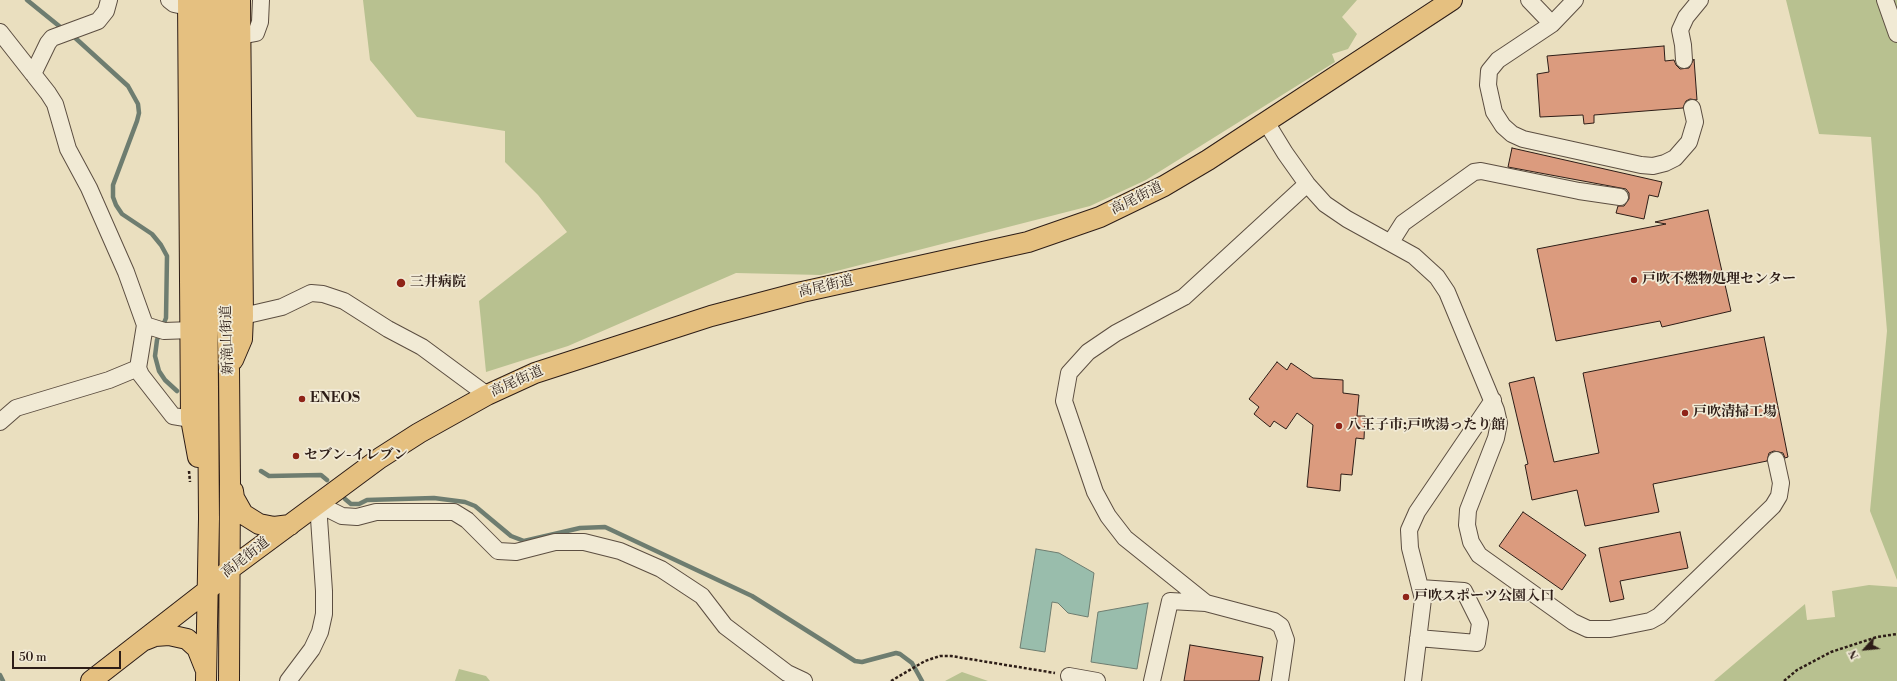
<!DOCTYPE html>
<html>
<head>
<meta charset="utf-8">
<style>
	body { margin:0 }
	#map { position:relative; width:1897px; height:681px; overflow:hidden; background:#eadfbf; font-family:"Libre Bodoni",serif }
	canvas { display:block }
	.north { position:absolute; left:1845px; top:629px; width:40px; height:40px; -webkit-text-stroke:3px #f1ead5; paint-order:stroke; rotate:243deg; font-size:11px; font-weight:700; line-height:16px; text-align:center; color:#2d1d17 }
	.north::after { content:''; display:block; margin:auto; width:14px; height:18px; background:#2d1d17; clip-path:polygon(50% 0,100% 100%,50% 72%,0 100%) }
	.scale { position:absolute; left:12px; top:651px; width:109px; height:18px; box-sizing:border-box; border:2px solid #2d1d17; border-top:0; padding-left:5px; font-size:12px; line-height:14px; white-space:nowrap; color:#2d1d17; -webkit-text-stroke:3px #f1ead5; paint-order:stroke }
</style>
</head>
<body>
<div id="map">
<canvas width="1897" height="681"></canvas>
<div class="north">N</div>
<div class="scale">50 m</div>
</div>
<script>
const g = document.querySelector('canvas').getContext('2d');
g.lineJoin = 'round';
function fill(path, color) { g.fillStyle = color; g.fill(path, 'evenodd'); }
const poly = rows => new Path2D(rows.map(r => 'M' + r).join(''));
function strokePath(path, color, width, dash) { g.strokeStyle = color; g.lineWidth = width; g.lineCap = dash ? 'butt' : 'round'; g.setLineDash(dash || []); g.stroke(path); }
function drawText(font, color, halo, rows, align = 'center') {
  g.font = font + ' "Libre Bodoni","Noto Serif JP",serif'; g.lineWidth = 3.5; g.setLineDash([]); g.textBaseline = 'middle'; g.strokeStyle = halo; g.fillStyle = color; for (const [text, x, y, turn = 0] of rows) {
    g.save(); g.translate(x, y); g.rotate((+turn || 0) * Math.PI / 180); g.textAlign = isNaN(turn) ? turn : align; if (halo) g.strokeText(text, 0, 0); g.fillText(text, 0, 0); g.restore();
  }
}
const green = poly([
	[363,0,1357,0,1342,17,1357,34,1348,49,1332,54,1335,62,1146,180,1090,206,821,275,736,273,568,346,486,372,479,301,567,232,538,195,505,162,505,131,417,117,370,60],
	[1786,0,1897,0,1897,580,1870,511,1887,331,1871,137,1819,134],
	[1869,585,1897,587,1897,681,1714,681,1805,604,1807,620,1835,617,1832,591],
	[459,669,486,676,490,681,455,681],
	[962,672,988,681,945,681]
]);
const water = poly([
	[1036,549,1059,553,1094,573,1088,617,1068,613,1058,603,1052,602,1045,652,1020,648,1036,549],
	[1148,603,1137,669,1091,662,1098,612,1148,603]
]);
const stream = poly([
	[27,0,64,30],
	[72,35,128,86,138,104,139,113,137,121,113,185,113,197,116,205,122,214,152,234,161,245,167,256,166,318,157,340,155,356,159,371,165,380,177,391],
	[261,471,269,476,321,475,327,480],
	[345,499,351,504,359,504,367,500,434,498,465,502,475,506,511,536,524,541,580,528,605,527,752,596,855,661,862,662,896,653,900,654,912,663,922,681],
	[0,675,3,681]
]);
const building = poly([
	[1664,46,1665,61,1674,60,1676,65,1680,69,1689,68,1694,59,1697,100,1690,99,1686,101,1683,108,1594,115,1594,123,1584,124,1583,115,1540,117,1537,74,1549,72,1547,56,1664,46],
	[1512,148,1662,182,1658,197,1649,195,1644,219,1616,213,1618,206,1624,206,1629,199,1629,193,1626,189,1508,167,1512,148],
	[1708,210,1731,311,1662,327,1660,321,1556,341,1537,249,1666,224,1655,222,1708,210],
	[1764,337,1788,457,1785,458,1783,453,1774,451,1769,453,1767,461,1653,484,1659,512,1585,526,1577,490,1532,500,1525,465,1528,464,1509,383,1534,377,1554,462,1599,453,1583,373,1764,337],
	[1277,362,1287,370,1291,363,1313,378,1343,380,1343,393,1359,395,1357,416,1365,416,1364,439,1356,438,1352,475,1341,474,1340,491,1307,487,1313,425,1297,413,1286,429,1274,421,1270,427,1254,414,1259,407,1249,399,1277,362],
	[1523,512,1586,555,1562,590,1499,546,1523,512],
	[1680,532,1688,568,1620,581,1624,599,1610,602,1599,548,1680,532],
	[1190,645,1263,657,1259,681,1184,681,1190,645]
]);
const path = poly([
	[189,471,190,482],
	[891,681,925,661,940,656,951,656,1055,673],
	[1784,681,1797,670,1831,652,1877,637,1897,634]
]);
const minor = poly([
	[169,0,174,4,188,7],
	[1529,0,1552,24],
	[1575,0,1552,24,1498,60,1489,71,1488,85,1494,112,1503,126,1512,134,1523,139,1641,165,1653,166,1665,163,1675,158,1689,142,1695,122,1692,108],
	[1885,0,1897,34],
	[0,32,48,93,55,104,68,149,89,188,126,272,145,325,138,368,141,375,173,416,191,419],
	[240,36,256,33,260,22,261,0],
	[1684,60,1683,45,1680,30,1686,17,1700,0],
	[33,74,48,43,52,38,98,21,106,11,109,0],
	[1266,122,1285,153,1307,184,1325,204,1347,219,1414,256,1437,277,1447,292,1496,410,1499,423,1496,438,1468,510,1467,525,1471,542,1479,555,1573,622,1588,629,1610,629,1650,621,1659,616,1773,506,1779,496,1781,483,1776,460],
	[1391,242,1403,223,1474,172,1481,171,1579,191,1620,197],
	[243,316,282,307,311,293,323,294,344,301,388,329,422,347,487,395],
	[145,325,164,331,192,330],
	[0,422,16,408,109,380,138,368],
	[318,504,342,516,357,517,376,512,454,512,467,520,498,551,516,552,555,542,584,542,620,551,661,569,702,596,725,626,787,673,804,681],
	[1206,603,1125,538,1108,516,1095,492,1064,401,1069,373,1088,352,1116,333,1184,297,1307,184],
	[1418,638,1477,643,1480,623,1464,591,1420,588],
	[1069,676,1097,681],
	[288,681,312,649,320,632,324,614,324,591,318,504],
	[1152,681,1170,601,1206,603,1274,621,1281,626,1286,640,1280,681],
	[1413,681,1423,599,1410,548,1409,530,1417,512,1493,400]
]);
const major = poly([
	[188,0,191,419,198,457],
	[205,0,209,518,206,681],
	[222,0,226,289,229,370,230,481,229,681],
	[233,360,242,339,243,316,240,0],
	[233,491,234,498,243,514,259,524,274,527,290,525],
	[145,640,155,636,169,635,187,639,197,648,205,668],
	[91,681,208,590,230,569,380,458,419,433,487,395,535,373,711,316,802,292,1028,242,1100,217,1164,186,1208,160,1452,0]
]);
const markers = [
	[1634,280,4,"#8f2418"],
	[401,283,5,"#8f2418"],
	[302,399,4,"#8f2418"],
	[1685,413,4,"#8f2418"],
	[1339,426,4,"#8f2418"],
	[296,456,4,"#8f2418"],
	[1406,597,4,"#8f2418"]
];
const streetNames = [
	["高尾街道",1137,199,-26],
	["高尾街道",826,287,-13],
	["新滝山街道",228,340,-92],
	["高尾街道",517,382,-24],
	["高尾街道",246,558,-38]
];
const poiNames = [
	["戸吹不燃物処理センター",1642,280],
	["三井病院",410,283],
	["ENEOS",310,399],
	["戸吹清掃工場",1693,413],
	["八王子市;戸吹湯ったり館",1347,426],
	["セブン-イレブン",304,456],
	["戸吹スポーツ公園入口",1414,597]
];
fill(green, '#b8c190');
fill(water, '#99bdac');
strokePath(water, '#6e7d70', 1);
strokePath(stream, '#6e7d70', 4.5);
fill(building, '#db9b7e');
strokePath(building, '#2d1d17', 1);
strokePath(minor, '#5c4e41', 18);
strokePath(major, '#2d1d17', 22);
strokePath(path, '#2d1d17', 2.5, [3, 2]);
strokePath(minor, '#f1ead5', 16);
strokePath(major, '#e5c080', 20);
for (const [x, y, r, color] of markers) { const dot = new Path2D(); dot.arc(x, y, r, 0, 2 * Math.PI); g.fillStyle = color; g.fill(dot); strokePath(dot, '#f1ead5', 1.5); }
drawText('14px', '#2d1d17', '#f1ead5', streetNames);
drawText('bold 14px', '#2d1d17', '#f1ead5', poiNames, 'left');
</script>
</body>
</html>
